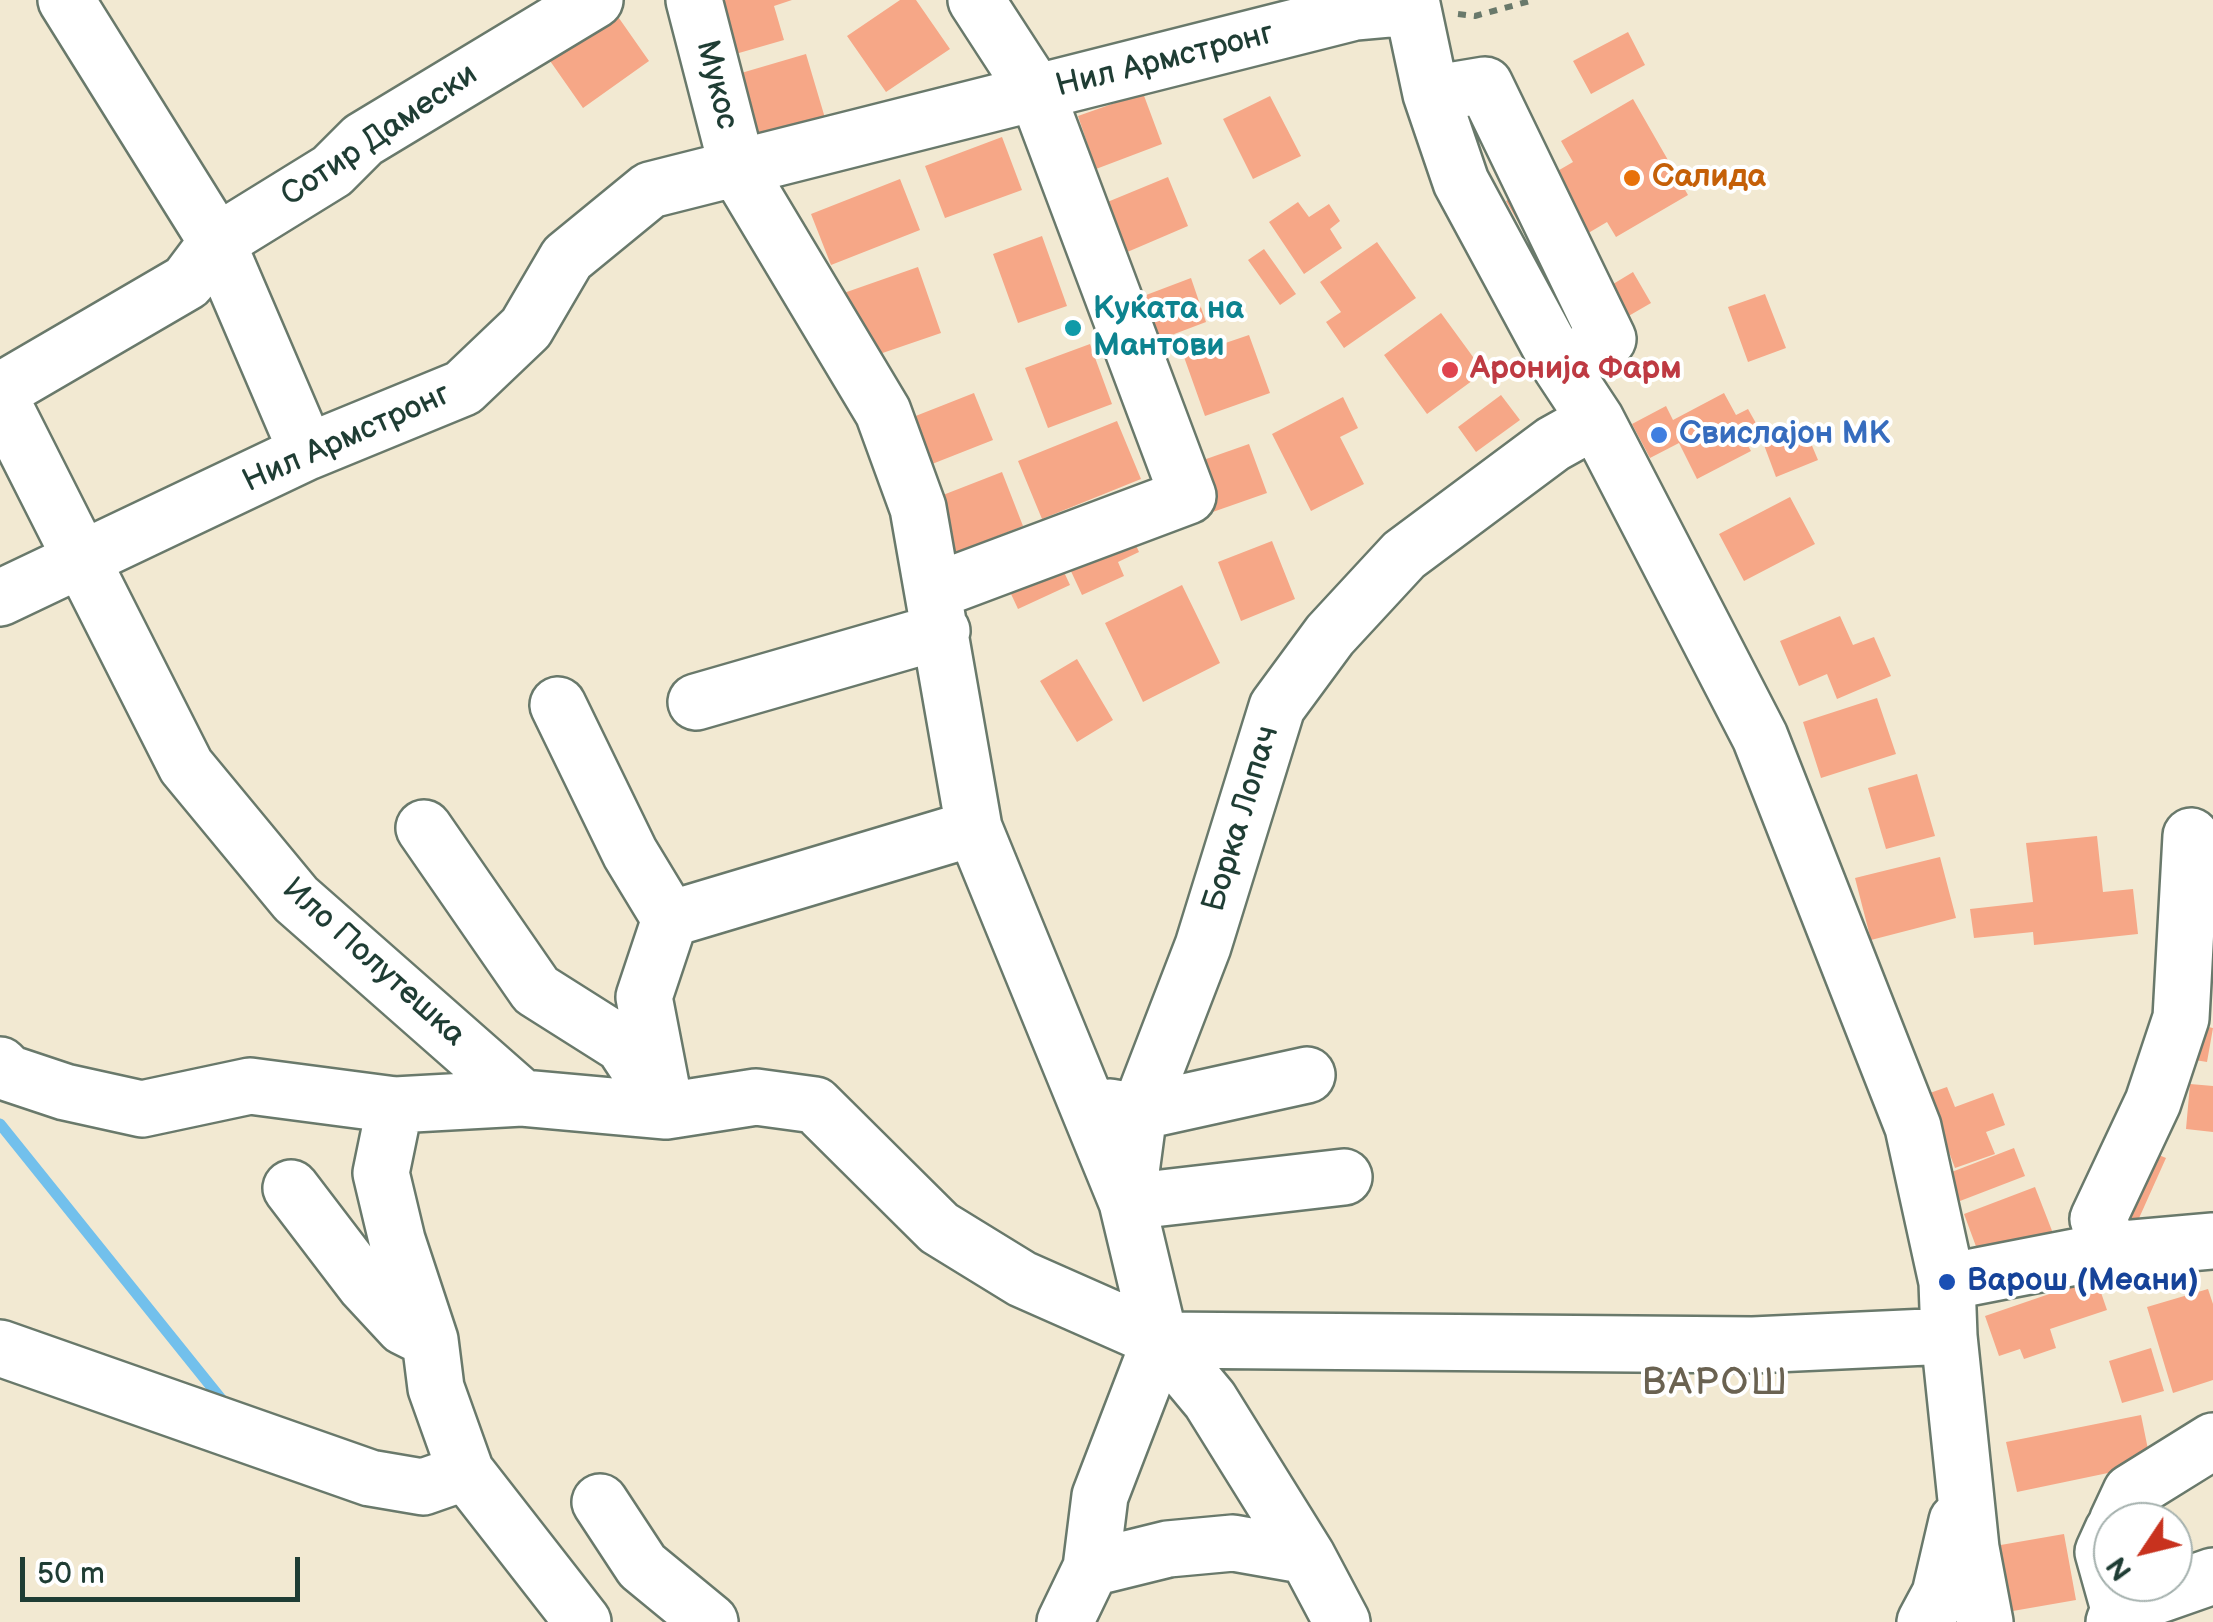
<!DOCTYPE html>
<html>
<head>
<meta charset="utf-8">
<style>
	body { margin:0 }
	#map { position:relative; width:2213px; height:1622px; overflow:hidden; background:#f2e9d2; font-family:"Balsamiq Sans",sans-serif }
	canvas { display:block }
	.north { position:absolute; left:2093px; top:1502px; width:100px; height:100px; box-sizing:border-box; background:#fff; border:2px solid #a5b1ae; border-radius:50%; rotate:235deg; font-size:28px; font-weight:700; line-height:40px; text-align:center; color:#1f3d34 }
	.north::after { content:''; display:block; margin:auto; width:35px; height:45px; background:#c8321e; clip-path:polygon(50% 0,100% 100%,50% 72%,0 100%) }
	.scale { position:absolute; left:20px; top:1557px; width:280px; height:45px; box-sizing:border-box; border:5px solid #1f3d34; border-top:0; padding-left:12px; font-size:30px; line-height:35px; white-space:nowrap; color:#1f3d34; -webkit-text-stroke:8px #fff; paint-order:stroke }
</style>
</head>
<body>
<div id="map">
<canvas width="2213" height="1622"></canvas>
<div class="north">N</div>
<div class="scale">50 m</div>
</div>
<script>
const g = document.querySelector('canvas').getContext('2d');
g.lineJoin = 'round';
const poly = rows => new Path2D(rows.map(r => 'M' + r).join(''));
function strokePath(path, color, width, dash) { g.strokeStyle = color; g.lineWidth = width; g.lineCap = dash ? 'butt' : 'round'; g.setLineDash(dash || []); g.stroke(path); }
function fill(path, color) { g.fillStyle = color; g.fill(path, 'evenodd'); }
function drawText(font, color, halo, rows, align = 'center') {
  g.font = font + ' "Balsamiq Sans",sans-serif'; g.lineWidth = 8; g.setLineDash([]); g.textBaseline = 'middle'; g.strokeStyle = halo; g.fillStyle = color; for (const [text, x, y, turn = 0] of rows) {
    g.save(); g.translate(x, y); g.rotate((+turn || 0) * Math.PI / 180); g.textAlign = isNaN(turn) ? turn : align; if (halo) g.strokeText(text, 0, 0); g.fillText(text, 0, 0); g.restore();
  }
}
const stream = poly([
	[0,1124,226,1405]
]);
const building = poly([
	[708,0,792,0,774,6,784,40,725,57],
	[900,0,916,0,950,49,886,92,847,36],
	[614,11,649,61,583,108,548,58],
	[1628,32,1645,65,1591,94,1573,61],
	[806,54,825,118,750,139,731,76],
	[1143,93,1162,144,1096,169,1078,116],
	[1270,96,1301,156,1253,179,1223,119],
	[1633,99,1688,195,1616,237,1607,222,1541,261,1506,201,1573,162,1561,141],
	[1002,137,1022,190,945,218,925,166],
	[1168,177,1188,226,1125,253,1105,203],
	[900,179,920,230,831,265,811,214],
	[1298,202,1309,217,1329,204,1340,221,1330,229,1342,248,1304,274,1269,222],
	[1042,236,1067,306,1018,323,993,254],
	[1377,242,1416,298,1344,348,1326,322,1341,312,1320,282],
	[1264,249,1296,294,1280,305,1248,260],
	[918,267,941,333,865,359,841,294],
	[1633,272,1651,303,1613,325,1595,295],
	[1191,278,1206,322,1140,347,1125,303],
	[1765,294,1786,348,1748,362,1728,307],
	[1441,313,1484,372,1427,414,1384,355],
	[1249,335,1270,393,1205,416,1184,357],
	[1090,344,1112,404,1048,428,1025,368],
	[974,393,993,440,927,466,908,419],
	[1724,393,1736,415,1748,409,1757,425,1741,433,1751,451,1697,479,1679,443,1650,458,1632,424,1666,406,1673,420],
	[1501,395,1520,420,1476,452,1458,427],
	[1343,397,1358,428,1340,437,1364,484,1311,511,1272,434],
	[1117,421,1141,479,1042,519,1018,461],
	[1805,429,1818,460,1776,477,1764,445],
	[1249,444,1267,493,1207,514,1189,465],
	[1002,472,1023,526,947,556,925,502],
	[1790,497,1815,544,1744,581,1719,534],
	[1127,525,1139,552,1118,562,1124,576,1082,595,1063,554],
	[1272,541,1295,599,1241,621,1218,562],
	[1057,557,1070,585,1018,609,1005,581],
	[1182,585,1220,663,1143,702,1105,623],
	[1840,616,1853,645,1874,637,1891,676,1837,699,1827,674,1799,686,1780,641],
	[1077,659,1113,720,1077,742,1040,681],
	[1877,698,1896,754,1821,778,1803,722],
	[1917,774,1935,836,1886,849,1868,788],
	[2097,836,2103,892,2133,889,2138,934,2034,945,2033,932,1974,938,1970,909,2033,902,2026,843],
	[1940,857,1956,918,1871,940,1855,878],
	[2189,1023,2213,1028,2207,1062,2183,1058],
	[2190,1084,2213,1086,2213,1132,2186,1129],
	[1947,1087,1955,1107,1993,1093,2005,1125,1986,1132,1995,1154,1955,1168,1927,1094],
	[2014,1148,2025,1176,1960,1201,1949,1173],
	[2142,1148,2166,1158,2131,1236,2107,1226],
	[2035,1187,2056,1241,1984,1268,1964,1214],
	[2096,1278,2107,1310,2050,1329,2056,1348,2024,1359,2020,1349,1999,1356,1985,1316],
	[2208,1289,2213,1304,2213,1380,2173,1393,2147,1307],
	[2151,1348,2164,1391,2122,1403,2109,1361],
	[2141,1415,2151,1464,2017,1492,2006,1442],
	[2064,1534,2076,1600,2007,1612,1995,1546]
]);
const path = poly([
	[1458,14,1475,16,1534,0]
]);
const minor = poly([
	[66,0,217,242,307,452],
	[694,0,738,170,883,412,918,508,974,828,1127,1202,1160,1340,1210,1400,1307,1556,1342,1622],
	[1411,0,1431,94,1461,182,1561,367,1596,420,1760,737,1913,1127,1947,1282,1949,1336,1971,1548,1985,1622],
	[1431,94,1485,85,1608,339,1561,367],
	[0,391,187,282,217,242,332,171,363,140,595,0],
	[0,398,186,766,296,899,522,1098],
	[935,591,1188,496,1037,94,976,0],
	[0,598,307,452,463,388,526,328,567,258,650,190,1355,12,1411,7],
	[696,702,942,631],
	[558,705,630,853,670,919,644,997,666,1111],
	[424,828,536,990,623,1045,657,1097],
	[670,919,974,828],
	[0,1065,8,1073,65,1092,142,1109,250,1086,395,1105,522,1098,666,1111,756,1097,815,1105,939,1228,1022,1279,1160,1340,1753,1345,1949,1336],
	[395,1105,381,1173,397,1240,430,1340,436,1388,466,1472,583,1622],
	[1110,1107,1139,1112,1307,1075],
	[1344,1177,1127,1202,1139,1112,1203,946,1277,707,1330,635,1404,555,1553,444,1596,420],
	[291,1188,365,1285,404,1327,430,1340],
	[2111,1250,2098,1219,2153,1102,2181,1018,2191,836],
	[1947,1282,2111,1250,2213,1241],
	[0,1348,370,1478,423,1487,466,1472],
	[600,1502,642,1566,710,1622],
	[2117,1522,2131,1492,2213,1441],
	[2113,1530,2103,1552,2119,1609],
	[1091,1568,1168,1549,1233,1543,1307,1556],
	[1065,1622,1091,1568,1100,1496,1160,1340],
	[1925,1622,1940,1594,1957,1521],
	[2114,1622,2119,1609,2213,1576]
]);
const markers = [
	[1632,178,10,"#e8710a"],
	[1073,328,10,"#0f9aa8"],
	[1450,370,10,"#e0444e"],
	[1659,435,10,"#3f7fe0"],
	[1947,1282,10,"#1a4fb4"]
];
const streetNames = [
	["Нил Армстронг",1165,61,-14],
	["Мукос",716,85,76],
	["Сотир Дамески",380,136,-34],
	["Нил Армстронг",347,439,-24],
	["Борка Лопач",1242,819,-73],
	["Ило Полутешка",373,963,42]
];
const foodNames = [
	["Салида",1652,178]
];
const cultureNames = [
	["Куќата на",1093,310],
	["Мантови",1093,347]
];
const healthNames = [
	["Аронија Фарм",1470,370]
];
const shopNames = [
	["Свислајон МК",1679,435]
];
const transitNames = [
	["Варош (Меани)",1967,1282]
];
const quarterNames = [
	["ВАРОШ",1716,1384]
];
strokePath(stream, '#72c0ec', 11);
fill(building, '#f6a787');
strokePath(minor, '#69796b', 60);
strokePath(path, '#69796b', 6, [8, 8]);
strokePath(minor, '#fff', 55);
for (const [x, y, r, color] of markers) { const dot = new Path2D(); dot.arc(x, y, r, 0, 2 * Math.PI); g.fillStyle = color; g.fill(dot); strokePath(dot, '#fff', 4); }
drawText('32px', '#1f3d34', '#fff', streetNames);
drawText('bold 32px', '#c56008', '#fff', foodNames, 'left');
drawText('bold 32px', '#0d838f', '#fff', cultureNames, 'left');
drawText('bold 32px', '#be3a42', '#fff', healthNames, 'left');
drawText('bold 32px', '#366cbe', '#fff', shopNames, 'left');
drawText('bold 32px', '#164399', '#fff', transitNames, 'left');
g.letterSpacing = '2.5px';
drawText('38px', '#6a6251', '#fff', quarterNames);
g.letterSpacing = '0px';
</script>
</body>
</html>
